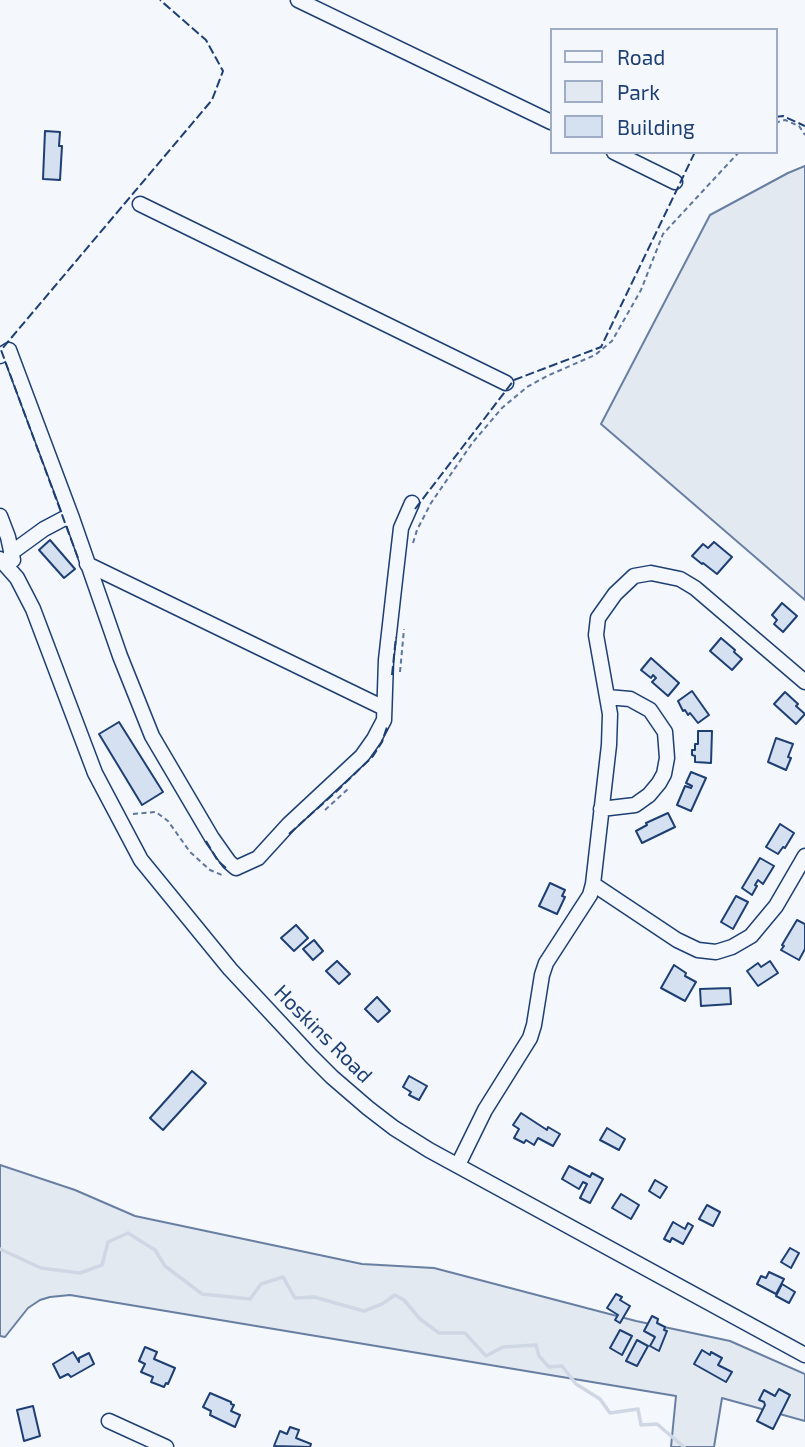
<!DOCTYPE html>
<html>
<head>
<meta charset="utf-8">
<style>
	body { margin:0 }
	#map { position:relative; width:805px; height:1447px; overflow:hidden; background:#f4f7fb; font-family:"Exo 2",sans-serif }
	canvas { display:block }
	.legend { position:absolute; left:550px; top:28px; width:228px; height:126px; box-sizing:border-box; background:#f4f7fb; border:2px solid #9eadc5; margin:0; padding:9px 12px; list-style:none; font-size:21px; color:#1d3f73 }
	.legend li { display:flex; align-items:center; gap:14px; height:35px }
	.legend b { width:35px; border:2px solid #9eadc5 }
</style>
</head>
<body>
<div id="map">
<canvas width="805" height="1447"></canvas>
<ul class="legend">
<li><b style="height:9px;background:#f4f7fb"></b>Road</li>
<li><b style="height:19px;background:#e3e9f0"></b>Park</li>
<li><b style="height:19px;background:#d5e0f0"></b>Building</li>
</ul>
</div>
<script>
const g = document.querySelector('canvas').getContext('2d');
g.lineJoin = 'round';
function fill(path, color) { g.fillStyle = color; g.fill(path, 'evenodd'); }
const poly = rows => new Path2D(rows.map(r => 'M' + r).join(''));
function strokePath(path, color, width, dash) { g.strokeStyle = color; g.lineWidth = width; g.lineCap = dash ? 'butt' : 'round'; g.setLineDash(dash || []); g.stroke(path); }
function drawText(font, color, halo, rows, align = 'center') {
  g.font = font + ' "Exo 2",sans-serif'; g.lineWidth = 5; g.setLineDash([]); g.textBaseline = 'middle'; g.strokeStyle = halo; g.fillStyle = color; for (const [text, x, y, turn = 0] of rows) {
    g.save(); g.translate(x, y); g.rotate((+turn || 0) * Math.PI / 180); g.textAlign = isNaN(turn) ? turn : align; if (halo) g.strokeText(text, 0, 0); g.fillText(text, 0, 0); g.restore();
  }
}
const green = poly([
	[805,166,805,600,601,424,710,215,788,173,805,166],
	[0,1165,75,1190,135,1216,362,1264,434,1268,636,1321,730,1341,805,1374,805,1421,722,1398,714,1447,671,1447,676,1396,70,1295,50,1297,40,1300,28,1308,5,1337,0,1336,0,1165]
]);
const stream = poly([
	[0,1249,41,1268,80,1273,102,1265,108,1242,128,1233,155,1250,165,1266,202,1294,250,1299,261,1284,283,1277,295,1298,314,1297,364,1311,382,1304,395,1295,404,1300,420,1319,439,1333,465,1333,486,1356,503,1347,536,1345,539,1356,549,1367,562,1366,576,1384,600,1399,610,1413,638,1409,641,1425,657,1424,684,1447]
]);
const building = poly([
	[45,131,60,132,59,146,62,146,60,180,43,179,45,131],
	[50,540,75,569,64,578,39,550,50,540],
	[714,542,732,557,717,574,703,563,702,564,692,556,703,544,708,548,714,542],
	[782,603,797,616,783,632,774,624,777,620,772,615,782,603],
	[721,638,735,650,734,652,742,659,732,670,710,651,721,638],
	[651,658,679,683,668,696,652,682,656,678,653,675,651,678,641,670,651,658],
	[692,691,709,715,698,723,690,713,688,715,685,710,683,711,678,701,692,691],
	[785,692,798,704,796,706,805,714,796,724,774,704,785,692],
	[119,722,163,792,142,805,99,734,119,722],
	[698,731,712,731,711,763,695,762,695,756,692,755,692,750,695,750,695,744,698,744,698,731],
	[776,738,793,744,788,757,791,758,786,770,768,762,776,738],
	[691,772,706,778,691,811,677,805,685,786,691,788,692,786,686,783,691,772],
	[668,813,675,827,642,843,636,831,647,825,646,823,668,813],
	[780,824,794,833,785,848,783,847,778,854,766,847,780,824],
	[760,858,774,866,763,884,758,880,755,885,757,886,752,895,742,888,760,858],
	[550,883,565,890,562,896,565,897,557,914,539,906,550,883],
	[736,896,748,902,733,929,721,922,736,896],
	[797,920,805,924,805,949,799,960,781,950,784,946,782,945,797,920],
	[296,925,308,938,294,951,281,938,296,925],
	[314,940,323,951,313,960,303,949,314,940],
	[337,961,350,974,339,984,326,971,337,961],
	[770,961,778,973,758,986,747,971,758,963,761,967,770,961],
	[674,965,686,973,685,976,696,982,685,1001,661,988,674,965],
	[730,988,731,1004,701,1006,700,989,730,988],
	[377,997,390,1011,378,1022,365,1009,377,997],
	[192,1071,206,1083,163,1130,150,1118,192,1071],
	[409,1076,427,1086,419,1100,409,1095,411,1092,403,1087,409,1076],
	[521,1113,547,1130,548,1127,560,1134,553,1146,538,1138,534,1145,526,1140,524,1143,514,1138,519,1129,513,1125,521,1113],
	[607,1128,625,1139,619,1150,600,1140,607,1128],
	[569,1166,590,1177,592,1173,603,1179,590,1203,580,1198,587,1184,583,1182,579,1189,562,1179,569,1166],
	[655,1180,667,1187,660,1198,649,1191,655,1180],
	[621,1194,639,1205,631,1219,612,1208,621,1194],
	[707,1205,720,1212,713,1226,699,1219,707,1205],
	[673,1222,685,1229,688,1223,693,1226,683,1244,672,1238,670,1242,664,1239,673,1222],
	[790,1248,799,1253,791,1268,781,1262,790,1248],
	[769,1272,784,1279,776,1294,757,1284,761,1276,766,1278,769,1272],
	[782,1284,795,1292,789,1303,776,1296,782,1284],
	[616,1294,622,1297,620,1300,630,1306,620,1323,615,1320,618,1315,607,1308,616,1294],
	[652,1316,658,1319,657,1323,665,1327,664,1330,667,1331,659,1351,650,1346,655,1337,644,1331,652,1316],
	[620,1330,632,1336,622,1355,610,1348,620,1330],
	[637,1340,648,1346,637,1366,626,1361,637,1340],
	[145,1347,157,1352,154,1359,175,1368,168,1384,166,1383,164,1387,151,1382,153,1377,141,1372,145,1364,139,1361,145,1347],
	[702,1350,710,1355,711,1352,722,1358,718,1365,732,1372,726,1382,694,1364,702,1350],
	[73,1352,79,1362,79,1358,89,1353,94,1364,71,1377,68,1374,60,1378,53,1364,73,1352],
	[779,1389,790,1395,773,1429,757,1421,765,1405,764,1402,759,1400,764,1390,775,1396,779,1389],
	[210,1393,231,1402,231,1404,234,1405,231,1411,240,1415,235,1427,210,1415,211,1411,203,1407,210,1393],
	[33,1406,40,1436,24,1441,17,1410,33,1406],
	[290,1427,299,1430,296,1438,311,1444,310,1447,274,1446,280,1431,287,1434,290,1427]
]);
const path = poly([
	[775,123,785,120,799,126,805,135],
	[413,543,417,530,431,503,473,442,502,408,527,387,547,376,595,355,612,341,641,290,663,234,739,152],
	[400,672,404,629],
	[325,810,349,788],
	[133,814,156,812,168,821,190,852,210,870,222,875]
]);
const minor = poly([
	[298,0,551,122],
	[614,152,675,182],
	[140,204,506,383],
	[0,356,9,350,72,518,120,656,152,736,212,838,229,862,236,868,258,858,289,824,362,756,374,739,384,720,386,660,395,580,401,528,412,503],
	[0,516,8,537,13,560],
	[11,553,44,529,63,519,72,518],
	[0,559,17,578,33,609,95,773,141,860,230,969,311,1056,332,1077,368,1108,394,1128,429,1150,805,1355],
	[87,564,384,708],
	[601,809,635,805,649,795,659,783,664,774,667,758,665,732,650,710,630,699,607,697],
	[593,884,609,745,610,714,596,635,598,618,615,594,634,576,651,573,680,579,695,588,805,682],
	[458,1165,485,1110,530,1038,534,1025,542,975,546,963,590,895,593,884,677,940,698,950,716,952,732,947,751,936,776,906,805,856],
	[109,1421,166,1447]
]);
const fence = poly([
	[775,117,783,116,805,126],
	[415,509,514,380,601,347,695,152],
	[78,558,1,350,212,100,223,71,206,40,160,0],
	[392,675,396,637],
	[289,834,339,789,373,756,382,742,387,727],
	[206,841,218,861,227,869]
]);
const streetNames = [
	["Hoskins Road",323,1034,45]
];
fill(green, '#e3e9f0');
strokePath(green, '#687fa3', 2);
strokePath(stream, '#cfd7e4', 3.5);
fill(building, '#d5e0f0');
strokePath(building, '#1d3f73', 2);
strokePath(minor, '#1d3f73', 17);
strokePath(path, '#5e769c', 2, [5, 3.5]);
strokePath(minor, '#f4f7fb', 14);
strokePath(fence, '#1d3f73', 2, [9, 3.5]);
drawText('21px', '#1d3f73', '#f4f7fb', streetNames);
</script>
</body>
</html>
